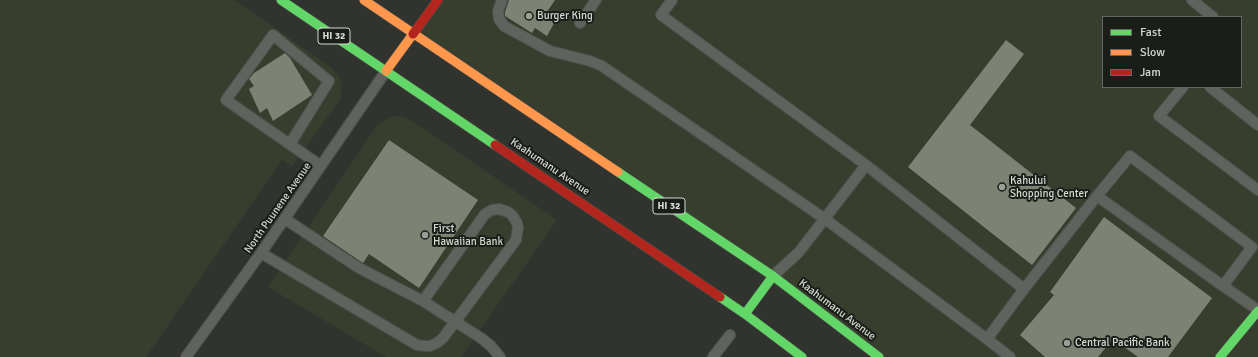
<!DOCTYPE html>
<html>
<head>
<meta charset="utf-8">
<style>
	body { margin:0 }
	#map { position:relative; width:1258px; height:357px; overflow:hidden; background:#31342e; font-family:Signika,sans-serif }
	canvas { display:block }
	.legend { position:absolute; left:1102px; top:16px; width:140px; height:72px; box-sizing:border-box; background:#1b1d18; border:1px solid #656862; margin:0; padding:5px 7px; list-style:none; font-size:12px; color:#d4d8d0 }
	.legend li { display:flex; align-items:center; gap:8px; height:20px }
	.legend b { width:20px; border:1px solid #656862 }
</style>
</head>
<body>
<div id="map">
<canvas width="1258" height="357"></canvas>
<ul class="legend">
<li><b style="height:5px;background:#63d668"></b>Fast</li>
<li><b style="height:5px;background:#ff974d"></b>Slow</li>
<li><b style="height:5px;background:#b3261e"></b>Jam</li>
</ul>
</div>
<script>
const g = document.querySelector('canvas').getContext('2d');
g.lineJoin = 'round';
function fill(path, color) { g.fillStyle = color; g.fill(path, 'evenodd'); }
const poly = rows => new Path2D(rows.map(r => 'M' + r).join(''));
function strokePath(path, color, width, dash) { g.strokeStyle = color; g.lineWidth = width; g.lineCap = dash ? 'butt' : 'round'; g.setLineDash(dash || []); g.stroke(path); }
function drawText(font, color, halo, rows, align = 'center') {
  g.font = font + ' Signika,sans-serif'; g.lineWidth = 4; g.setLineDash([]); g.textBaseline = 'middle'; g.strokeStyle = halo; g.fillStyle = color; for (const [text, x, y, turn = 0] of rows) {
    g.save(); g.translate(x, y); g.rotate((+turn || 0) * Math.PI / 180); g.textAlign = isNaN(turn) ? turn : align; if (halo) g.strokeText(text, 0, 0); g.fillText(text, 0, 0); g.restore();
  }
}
const built = poly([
	[0,0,235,0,332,68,340,78,342,87,340,100,292,166,282,160,146,357,0,357],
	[436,0,1258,0,1258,357,879,357,413,34],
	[1103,17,1241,17,1241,87,1103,87],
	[395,116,402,117,411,120,557,220,461,357,386,357,268,287,377,125,389,118]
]);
const building = poly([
	[509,0,555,0,547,12,557,18,547,36,535,28,532,33,505,16,505,12],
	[1006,40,1024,54,970,125,1076,208,1032,265,908,167],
	[285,53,290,58,312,95,273,121,267,108,260,113,249,89,254,86,249,79,254,73],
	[389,140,478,200,419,288,369,254,363,263,323,236],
	[1104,217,1212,298,1168,357,1138,357,1113,339,1098,357,1045,357,1020,335,1054,295,1050,292]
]);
const lane = poly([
	[502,0,498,11,499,19,504,26,550,51,590,61,602,66,825,219,987,339,1024,289],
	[672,0,661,15,866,165,1024,289,1097,196,1130,156,1252,247,1223,286,1258,310],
	[1192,0,1213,17],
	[580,23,596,0],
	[1183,87,1159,116,1258,190],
	[1210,87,1258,125],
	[290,144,329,81,273,35,226,100,321,166],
	[1097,196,1223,286],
	[285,219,359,268,423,301,481,338,491,346,500,357],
	[261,253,417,345,425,346,430,346,437,343,443,338,516,240,518,228,517,223,512,215,508,212,499,209,492,210,485,214,423,301],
	[773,276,799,252,866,165],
	[987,339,1010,357],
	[186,357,261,253,386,71],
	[713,357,730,335]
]);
const fast = poly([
	[281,0,495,145],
	[618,172,773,276,879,357],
	[720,297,745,314,802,357],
	[745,314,773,276],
	[1220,357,1258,311]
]);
const slow = poly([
	[364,0,618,172],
	[386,71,413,34]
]);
const jam = poly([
	[413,34,438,0],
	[495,145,720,297]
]);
const markers = [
	[529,16,4,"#9b9f97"],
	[1002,187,4,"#9b9f97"],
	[425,235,4,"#9b9f97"],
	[1067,343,4,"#9b9f97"]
];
const shields = [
	[334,36,32],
	[669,206,32]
];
const shieldNames = [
	["HI 32",334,36],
	["HI 32",669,206]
];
const poiNames = [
	["Burger King",537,16],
	["Kahului",1010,181],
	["Shopping Center",1010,194],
	["First",433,229],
	["Hawaiian Bank",433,242],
	["Central Pacific Bank",1075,343]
];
const streetNames = [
	["Kaahumanu Avenue",550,167,34],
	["North Puunene Avenue",278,208,-55],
	["Kaahumanu Avenue",837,310,37]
];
fill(built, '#373e2e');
fill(building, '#7c8375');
strokePath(lane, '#4e514b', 12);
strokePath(fast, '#4e514b', 10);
strokePath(slow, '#4e514b', 10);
strokePath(jam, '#4e514b', 10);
strokePath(lane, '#60625e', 10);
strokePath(fast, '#63d668', 9);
strokePath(slow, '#ff974d', 9);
strokePath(jam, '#b3261e', 9);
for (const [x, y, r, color] of markers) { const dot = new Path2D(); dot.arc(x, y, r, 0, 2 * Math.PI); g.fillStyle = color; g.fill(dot); strokePath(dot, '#1b1d18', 1.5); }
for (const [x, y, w] of shields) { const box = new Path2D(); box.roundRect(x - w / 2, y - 8, w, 16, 3); g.fillStyle = '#1b1d18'; g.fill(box); strokePath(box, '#d4d8d0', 1); }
drawText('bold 10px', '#d4d8d0', null, shieldNames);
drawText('11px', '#d4d8d0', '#1b1d18', poiNames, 'left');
drawText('11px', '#d4d8d0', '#1b1d18', streetNames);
</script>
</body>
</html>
